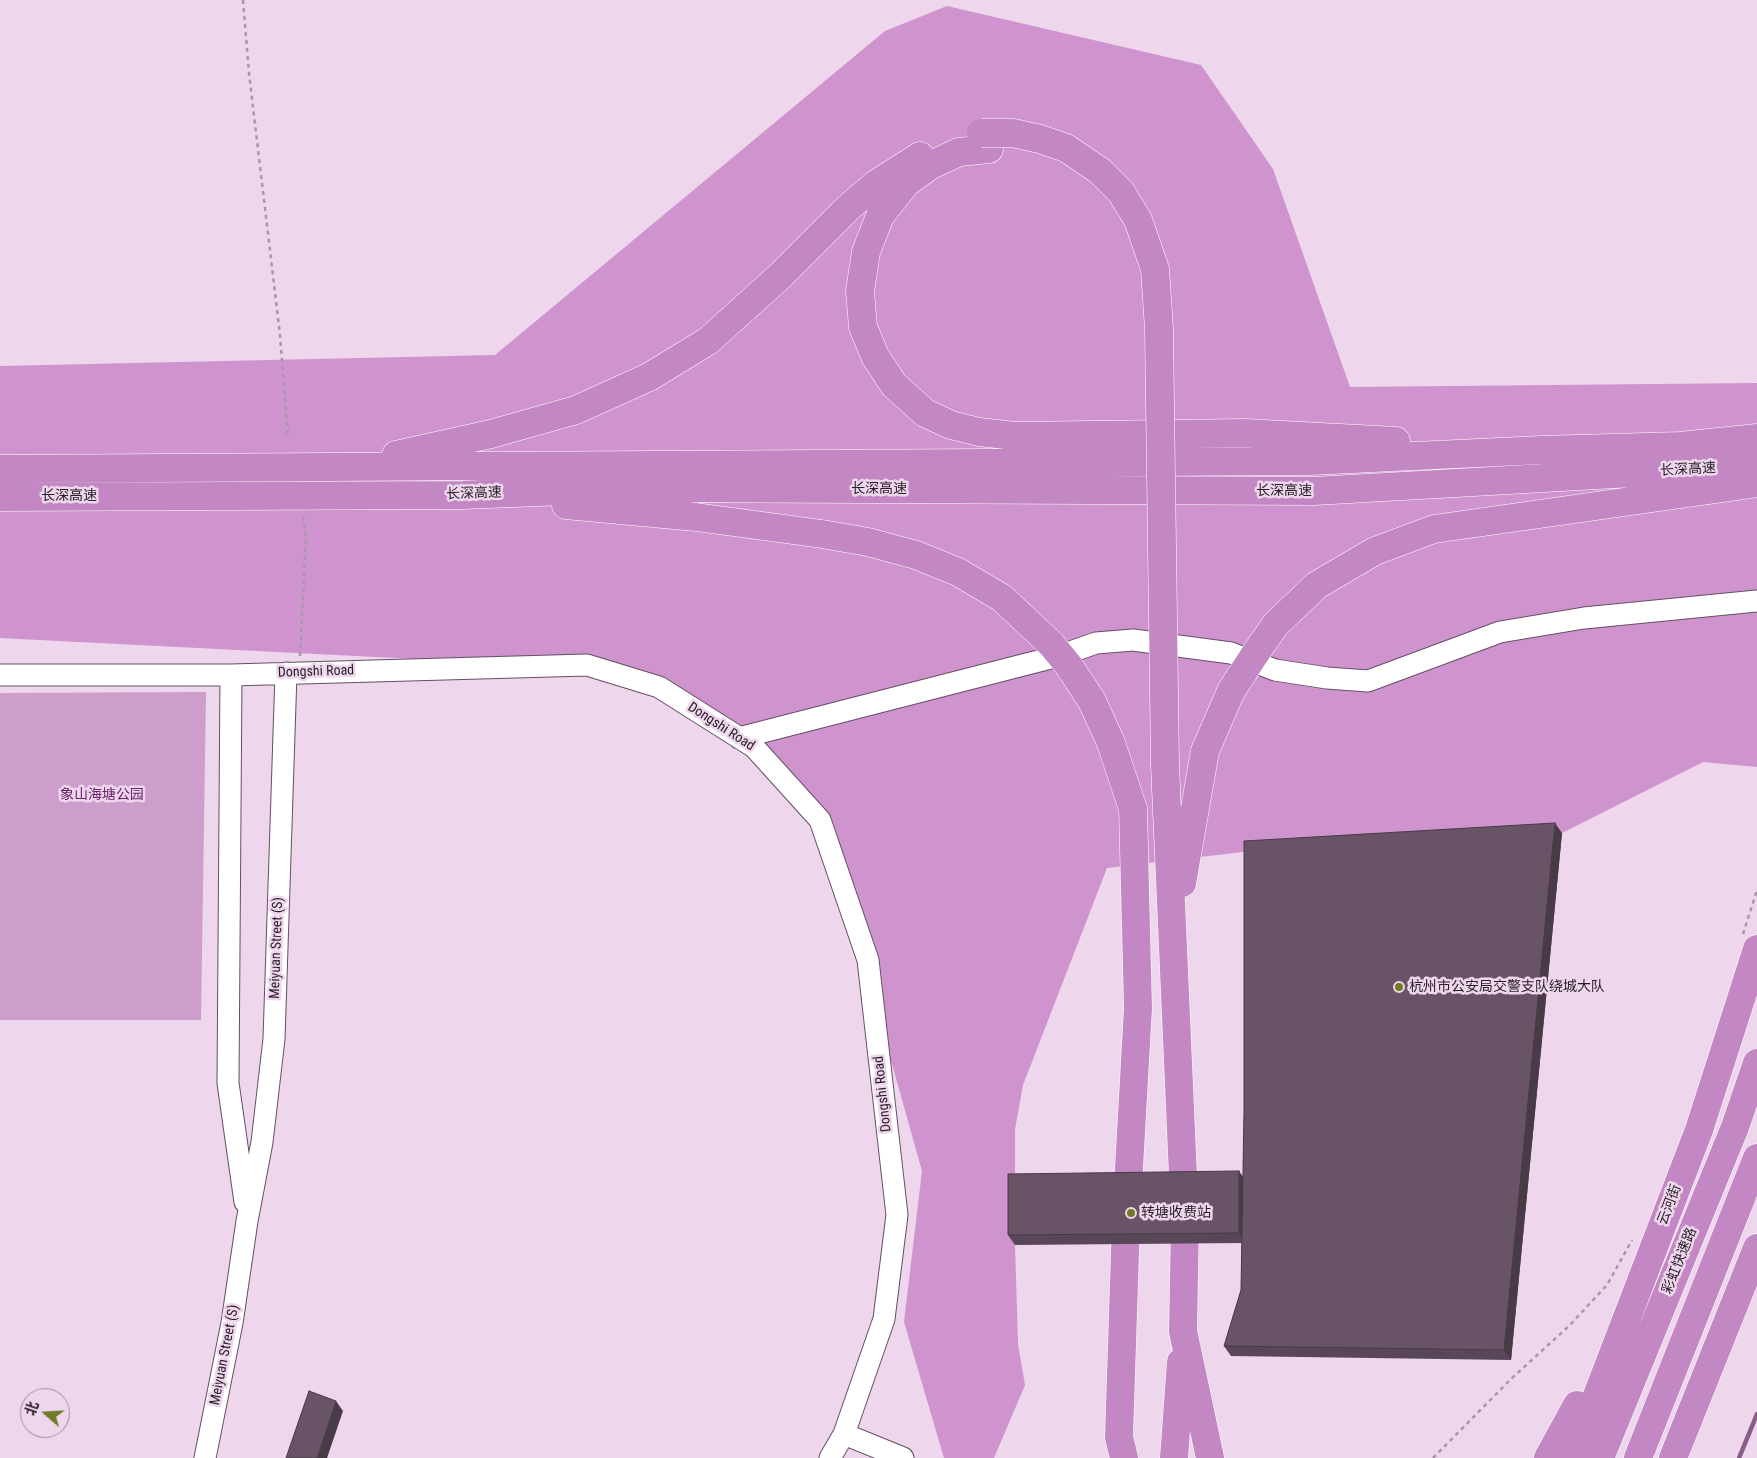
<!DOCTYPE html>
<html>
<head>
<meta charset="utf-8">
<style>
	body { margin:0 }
	#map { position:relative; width:1757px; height:1458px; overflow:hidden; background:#eed6ed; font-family:"Roboto Condensed","Noto Sans SC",sans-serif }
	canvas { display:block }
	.north { position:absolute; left:20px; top:1388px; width:50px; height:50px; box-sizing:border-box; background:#eed6ed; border:1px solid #9e8c9d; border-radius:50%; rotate:289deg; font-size:14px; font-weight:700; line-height:20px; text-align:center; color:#261d25 }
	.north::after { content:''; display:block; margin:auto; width:18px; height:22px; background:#707b27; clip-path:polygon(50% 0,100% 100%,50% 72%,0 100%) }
</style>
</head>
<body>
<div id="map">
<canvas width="1757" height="1458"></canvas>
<div class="north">北</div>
</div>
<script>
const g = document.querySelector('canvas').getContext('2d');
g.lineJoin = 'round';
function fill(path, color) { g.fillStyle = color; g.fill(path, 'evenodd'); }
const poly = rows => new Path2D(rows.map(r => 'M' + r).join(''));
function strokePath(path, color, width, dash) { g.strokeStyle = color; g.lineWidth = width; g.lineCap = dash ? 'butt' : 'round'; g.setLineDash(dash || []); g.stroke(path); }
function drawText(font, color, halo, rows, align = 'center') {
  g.font = font + ' "Roboto Condensed","Noto Sans SC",sans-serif'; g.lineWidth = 5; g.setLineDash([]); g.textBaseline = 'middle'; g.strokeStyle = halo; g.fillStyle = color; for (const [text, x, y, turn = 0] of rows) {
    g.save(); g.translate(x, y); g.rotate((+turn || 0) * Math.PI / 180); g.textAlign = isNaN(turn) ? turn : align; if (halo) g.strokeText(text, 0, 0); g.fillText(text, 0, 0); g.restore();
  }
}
const green = poly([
	[206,692,201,1020,0,1020,0,693]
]);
const forest = poly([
	[947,6,1201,65,1273,169,1350,387,1757,383,1757,767,1703,762,1562,833,1251,851,1107,868,1023,1085,1015,1129,1015,1245,1018,1344,1025,1385,994,1458,944,1458,904,1322,922,1171,872,993,820,820,739,738,659,687,554,666,0,638,0,366,495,355,885,31]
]);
const stream = poly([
	[1739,1458,1757,1414]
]);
const path = poly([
	[243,0,249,73,280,335,288,437],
	[300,656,306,537,303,517],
	[1743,934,1757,890],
	[1433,1458,1511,1379,1569,1326,1607,1285,1632,1240]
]);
const minor = poly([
	[0,675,231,675,587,665,659,687,754,747,820,820,868,960,897,1215,884,1319,844,1434,830,1458],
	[231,675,228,1083,245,1202],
	[739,738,1062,655,1096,643,1133,640,1231,653,1275,670,1327,678,1368,681,1500,632,1584,618,1757,601],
	[844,1434,903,1458],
	[205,1458,232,1323,247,1221,262,1142,274,1039,286,673]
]);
const highway = poly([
	[989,149,959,152,931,165,906,183,880,216,866,252,860,291,863,327,875,356,894,385,925,413,951,425,979,432,1015,436,1245,433,1396,441],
	[396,455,491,434,576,410,649,377,708,341,781,275,849,207,876,184,920,156],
	[0,469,1309,461,1542,450,1680,446,1757,438],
	[0,497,463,495,638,488,1314,491,1757,466],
	[566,505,696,517,822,534,868,542,916,555,958,572,1002,598,1052,645],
	[1255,654,1276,624,1317,585,1375,551,1434,529,1757,483],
	[1069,666,1092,701,1111,743,1133,809,1138,1008,1126,1221,1119,1437,1124,1458],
	[1165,765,1185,1222,1183,1331,1210,1458],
	[1182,883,1205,751,1231,691,1244,671],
	[1174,1458,1181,1362],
	[1548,1458,1577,1405],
	[1573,1458,1699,1130,1757,949],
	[1600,1458,1735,1127,1757,1063],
	[1638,1458,1757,1158],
	[1673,1458,1757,1248]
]);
const highwayBridge = poly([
	[981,133,1013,133,1040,139,1066,148,1100,171,1121,192,1138,220,1155,269,1159,329,1165,765],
	[1052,645,1069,666],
	[1244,671,1255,654]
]);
const wall = poly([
	[1562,833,1511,1360,1231,1356,1224,1346,1241,1290,1242,1243,1015,1245,1008,1235,1243,1177,1244,1112]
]);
const shadedWall = poly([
	[1555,823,1562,833,1511,1360,1504,1350],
	[1239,1171,1246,1181,1246,1243,1239,1233],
	[336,1401,343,1411,327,1458,317,1458]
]);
const building = poly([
	[1555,823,1504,1350,1224,1346,1241,1290,1244,1112,1244,841,1555,823],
	[1239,1171,1239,1233,1008,1235,1008,1174,1239,1171],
	[309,1391,336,1401,317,1458,286,1458,309,1391]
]);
const markers = [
	[1399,987,5,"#707b27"],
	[1131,1213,5,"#707b27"]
];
const streetNames = [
	["长深高速",1688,470,-3],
	["长深高速",879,489],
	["长深高速",1284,491],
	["长深高速",474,494,-2],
	["长深高速",69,496],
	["Dongshi Road",316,672,-2],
	["Dongshi Road",721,727,33],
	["Meiyuan Street (S)",277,948,-88],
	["Dongshi Road",883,1094,-96],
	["云河街",1670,1205,-69],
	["彩虹快速路",1680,1261,-68],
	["Meiyuan Street (S)",225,1355,-79]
];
const parkNames = [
	["象山海塘公园",102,795]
];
const poiNames = [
	["杭州市公安局交警支队绕城大队",1409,987],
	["转塘收费站",1141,1213]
];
fill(green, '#cd9dcc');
fill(forest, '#cf93ce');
strokePath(stream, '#895d88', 4.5);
strokePath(minor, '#645064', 23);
strokePath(highway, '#fff', 29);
strokePath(path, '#a996a8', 2.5, [4, 4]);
strokePath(minor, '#fff', 21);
strokePath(highway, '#c388c3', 28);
strokePath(highwayBridge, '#fff', 29, []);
strokePath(highwayBridge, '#c388c3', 28);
fill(wall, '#594759');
fill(shadedWall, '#493a48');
fill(building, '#685367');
strokePath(building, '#493a48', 1);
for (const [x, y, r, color] of markers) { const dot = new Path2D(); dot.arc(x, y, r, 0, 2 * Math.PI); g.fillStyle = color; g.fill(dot); strokePath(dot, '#eed6ed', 2); }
drawText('14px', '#261d25', '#eed6ed', streetNames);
drawText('14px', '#6a246b', '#eed6ed', parkNames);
drawText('14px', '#261d25', '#eed6ed', poiNames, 'left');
</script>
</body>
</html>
